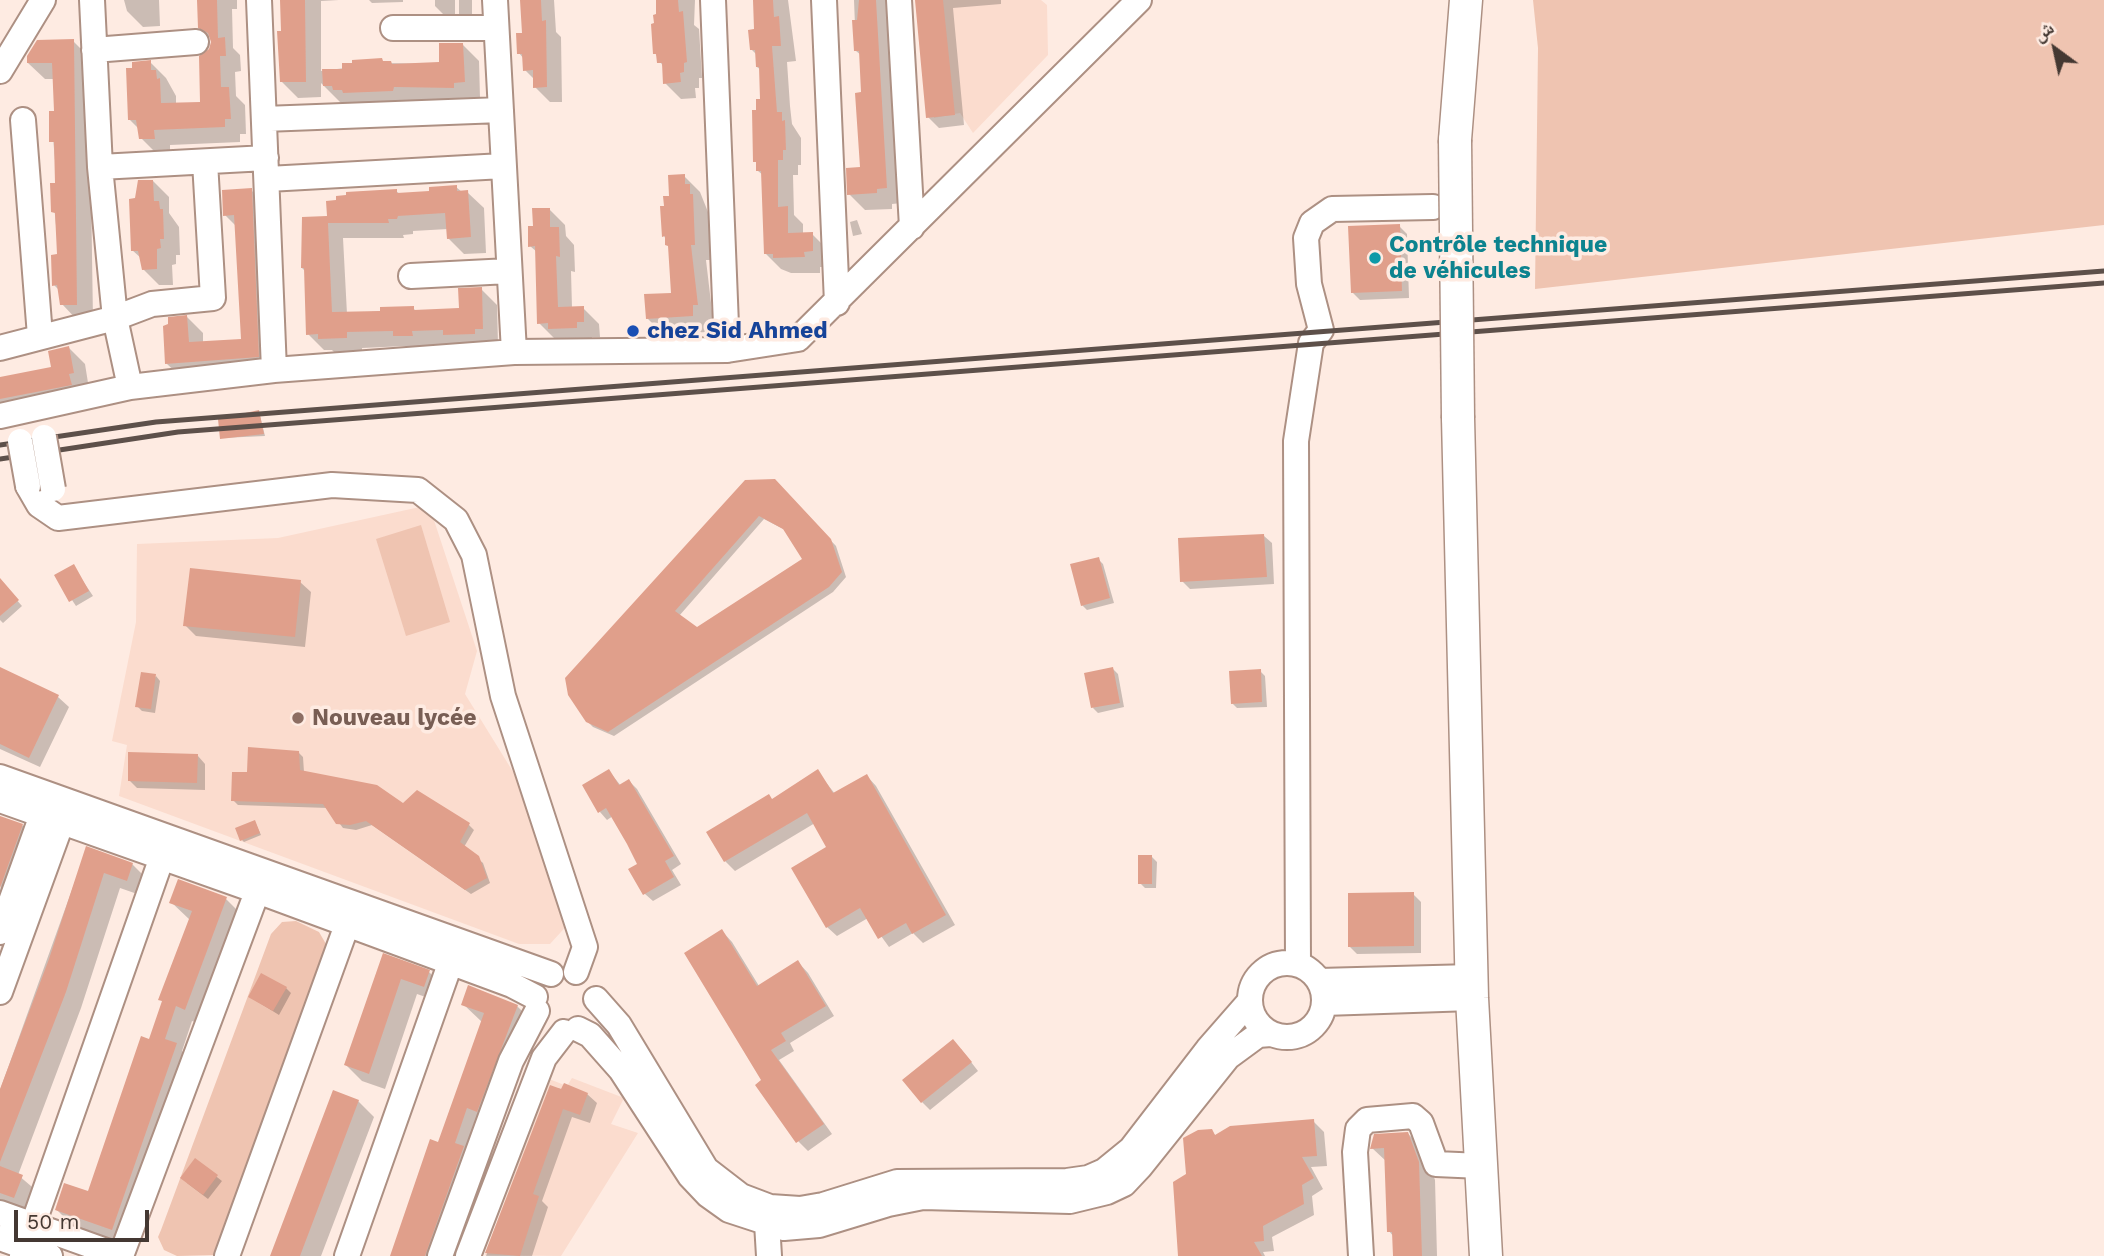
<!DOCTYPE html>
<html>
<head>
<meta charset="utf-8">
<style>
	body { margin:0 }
	#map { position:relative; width:2104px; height:1256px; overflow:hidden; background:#feebe2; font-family:"Work Sans","Noto Naskh Arabic",sans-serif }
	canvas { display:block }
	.north { position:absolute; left:2020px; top:14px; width:70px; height:70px; -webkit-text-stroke:5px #feebe2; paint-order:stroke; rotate:327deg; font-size:19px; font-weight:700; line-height:28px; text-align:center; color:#443832 }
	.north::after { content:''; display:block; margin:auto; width:24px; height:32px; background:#443832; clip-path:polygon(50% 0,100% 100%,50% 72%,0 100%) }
	.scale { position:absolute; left:14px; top:1210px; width:135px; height:32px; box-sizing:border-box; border:4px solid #443832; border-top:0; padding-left:9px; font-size:21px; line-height:24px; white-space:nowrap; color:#443832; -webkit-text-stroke:5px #feebe2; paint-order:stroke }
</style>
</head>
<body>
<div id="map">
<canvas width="2104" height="1256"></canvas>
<div class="north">ش</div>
<div class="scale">50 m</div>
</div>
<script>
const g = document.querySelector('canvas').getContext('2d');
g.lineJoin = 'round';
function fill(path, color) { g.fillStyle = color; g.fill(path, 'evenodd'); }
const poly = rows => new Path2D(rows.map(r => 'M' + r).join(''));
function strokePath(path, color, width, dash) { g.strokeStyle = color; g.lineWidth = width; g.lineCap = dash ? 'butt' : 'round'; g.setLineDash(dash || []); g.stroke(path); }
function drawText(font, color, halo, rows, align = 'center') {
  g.font = font + ' "Work Sans",sans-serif'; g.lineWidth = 7; g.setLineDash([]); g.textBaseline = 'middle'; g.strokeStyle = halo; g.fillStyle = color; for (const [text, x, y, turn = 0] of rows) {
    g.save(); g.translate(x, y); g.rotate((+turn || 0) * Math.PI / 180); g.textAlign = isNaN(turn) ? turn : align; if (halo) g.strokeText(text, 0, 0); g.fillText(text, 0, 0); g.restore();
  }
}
const built = poly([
	[931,0,1041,0,1047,5,1048,55,973,133,960,113,934,118],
	[429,505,477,651,465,694,515,775,571,921,550,944,519,944,119,796,127,745,112,741,136,622,137,544,278,538],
	[572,1078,624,1098,611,1124,638,1133,561,1256,485,1255,549,1079,567,1086]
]);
const green = poly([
	[1533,0,2104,0,2104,225,1535,289,1538,48],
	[421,525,450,622,406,636,376,539],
	[296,921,319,932,326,944,324,956,216,1255,177,1256,164,1250,158,1237,161,1230,271,934,282,922]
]);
const shadow = poly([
	[124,0,159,0,160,26,143,27,127,11],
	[198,0,237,0,237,9,232,9,233,48,240,55,241,71,235,72,236,96,245,105,246,134,240,134,240,142,170,145,170,154,157,154,141,138,139,129,129,119,150,62,166,78,176,96,176,104,202,103,212,39,199,27],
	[282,0,339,0,321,1,321,71,385,63,441,64,463,45,479,61,480,98,469,98,469,104,350,106,340,102,321,83,321,97,298,98,282,82],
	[369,0,403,0,403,2,372,3],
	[435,0,455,0,455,15,459,14,459,0,472,0,472,21,451,22,435,6],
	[522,0,554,0,556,32,561,37,562,102,550,102,535,87,535,80,525,70,524,59,519,53,524,34],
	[657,0,695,0,694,25,699,29,702,78,699,78,699,88,695,88,696,98,681,99,665,83,664,68,655,53],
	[754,0,788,0,796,61,787,62,790,106,792,124,801,138,801,165,798,165,798,175,793,175,794,215,803,224,803,234,812,234,828,250,828,267,820,267,820,273,791,273,781,269,765,253,763,175,758,171,761,70,757,67,757,55,751,49,756,31],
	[854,0,891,0,902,203,892,204,892,209,865,210,849,194,862,169,863,94,861,55,856,51],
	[917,0,1001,0,1001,4,953,8,964,125,939,128,928,117],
	[73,41,89,57,93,320,78,321,62,304,60,291,54,285,59,256,52,185,57,185,51,113,55,113,55,79,45,79,28,63],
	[684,176,700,192,708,212,711,260,706,260,713,320,708,321,708,332,663,334,647,318,673,294,670,247,664,236,665,208],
	[153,181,169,197,169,213,179,227,180,255,176,255,176,264,172,265,173,285,159,285,143,269,142,259,132,250,136,200],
	[456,187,462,192,467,192,484,208,486,253,464,254,448,238,448,229,413,231,413,234,403,235,404,238,343,238,347,314,413,308,417,312,461,310,481,289,497,305,498,344,411,352,405,346,362,348,362,353,336,354,332,350,324,350,308,334,306,272,302,268,329,217,396,191,400,194,431,193],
	[251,190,267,206,274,372,183,379,166,363,187,317,203,333,203,343,242,341,236,226,225,215],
	[549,209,565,225,566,236,574,245,575,272,571,271,572,308,583,308,599,324,600,337,592,337,592,343,566,344,561,339,555,339,539,323,537,252,530,246,535,227],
	[857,220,862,234,853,236,850,222],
	[1399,226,1407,234,1409,298,1360,300,1352,292],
	[69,348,85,364,89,389,0,418,0,379,53,368],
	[259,412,265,436,222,438],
	[774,480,836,546,846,577,833,592,614,736,593,727,587,721],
	[764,519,787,531,805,559,697,629,679,616],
	[1264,536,1272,543,1274,584,1190,589,1182,581],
	[1098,559,1103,564,1114,603,1087,610,1082,605],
	[73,566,93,596,76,606,56,576],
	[0,581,22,606,3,623,0,620],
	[300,582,311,592,305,647,196,636,185,625],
	[0,669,58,697,69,707,40,767,0,749],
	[1113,669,1118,674,1124,707,1098,713,1093,708],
	[1260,671,1265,676,1267,707,1237,708,1232,703],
	[156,676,160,681,155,713,142,711,137,706],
	[298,752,303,757,304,772,469,825,474,830,464,847,483,863,490,883,471,894,372,825,356,830,343,828,328,808,238,805,233,800,249,773],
	[198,756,205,764,205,790,137,788,129,780],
	[609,771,621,786,629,781,637,789,681,864,672,870,681,885,653,901,645,894,639,864,613,816,607,820,600,812],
	[818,772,835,794,867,776,876,786,955,925,923,943,913,933,889,947,868,918,837,936,827,927,828,848,815,823,735,871,725,861,773,801],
	[0,818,22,825,38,842,1,948],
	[256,824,261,835,244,842,242,840],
	[87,848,132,864,148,880,143,896,120,888,81,1008,18,1175,38,1192,30,1213,0,1202,0,1090],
	[1152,857,1157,862,1156,888,1145,888,1140,883],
	[1413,894,1421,902,1421,953,1357,954,1349,946],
	[226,899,242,915,201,1024,192,1021,182,1051,192,1061,128,1245,73,1226,57,1210,89,1193,150,1041,164,1003,160,999,190,920,171,902],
	[722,931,732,942,759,986,798,962,808,973,834,1016,790,1043,794,1051,779,1060,832,1134,808,1151,798,1141,764,1081],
	[384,955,429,972,445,988,440,1002,417,994,385,1089,362,1081,346,1065],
	[286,988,291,993,279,1015,250,997],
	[463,1004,517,1006,533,1022,446,1256,392,1256,439,1144,482,1022],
	[961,1049,978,1071,930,1110,922,1102],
	[551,1087,587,1094,597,1103,590,1123,572,1117,542,1201,548,1207,532,1256,486,1256],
	[358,1101,374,1117,321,1256,272,1256],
	[1313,1121,1324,1132,1327,1166,1311,1167,1323,1189,1312,1196,1314,1215,1272,1237,1274,1251,1263,1252,1265,1256,1180,1256,1188,1175,1211,1131,1216,1136],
	[1407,1133,1424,1149,1435,1180,1437,1256,1395,1256,1394,1237,1389,1231,1387,1162,1372,1148],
	[195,1160,222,1181,208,1199,187,1183]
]);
const building = poly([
	[197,0,217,0,218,38,225,37,226,56,220,56,221,87,229,87,231,119,225,119,225,127,154,130,155,139,139,139,136,120,128,120,126,68,132,68,132,62,151,60,151,70,156,70,157,79,160,78,161,103,200,102,199,56,209,49,211,42,208,33,198,28],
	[280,0,305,0,306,82,280,82,277,31,281,31],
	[520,0,541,0,542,21,546,20,547,87,533,88,533,70,523,71,522,54,517,54,516,33,522,33],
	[656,0,678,0,679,12,683,11,687,62,684,63,684,72,680,73,681,82,663,84,662,63,657,63,656,54,653,54,651,24,654,23,653,15,656,14],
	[753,0,773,0,774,17,779,16,781,46,772,46,777,112,782,112,782,121,785,120,786,150,783,150,783,160,778,160,778,207,788,206,788,233,813,232,813,251,804,252,805,257,773,258,773,254,764,254,761,171,756,171,756,162,753,162,752,110,756,110,756,99,760,99,759,67,756,67,755,50,750,50,748,30,754,29],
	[859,0,876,0,887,188,877,189,877,193,847,195,846,168,860,167,855,93,861,92,859,51,854,51,852,20,857,20],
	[915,0,943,0,955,115,926,118],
	[74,39,77,305,60,305,57,285,52,286,51,255,57,254,55,213,51,212,50,183,55,183,54,142,49,142,49,111,54,111,52,63,27,63,27,56,37,40],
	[439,43,463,43,465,82,454,83,454,88,394,87,393,91,343,93,342,90,333,90,332,86,323,86,322,69,342,69,342,63,352,63,352,60,382,58,383,61,391,61,392,64,439,62],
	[685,174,685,184,690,184,690,194,693,194,695,245,691,245,698,305,693,305,693,316,646,319,644,294,671,293,668,246,665,245,665,236,662,237,660,206,664,206,663,196,669,196,668,175],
	[138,180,153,180,154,201,159,201,160,209,163,209,164,239,160,239,161,248,157,249,157,269,142,270,138,251,131,251,129,199,135,198],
	[457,185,457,191,468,190,471,237,447,239,445,213,398,216,397,219,388,219,389,223,328,223,332,312,380,311,380,307,414,306,414,310,459,308,458,288,482,287,483,329,475,329,475,334,443,335,443,330,412,331,413,336,393,336,393,331,347,332,347,338,318,339,318,334,306,335,304,268,301,268,302,217,327,216,326,201,336,200,336,196,346,195,346,192,397,189,397,193,429,191,429,187],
	[252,188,259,357,165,364,163,326,168,324,168,317,187,315,189,342,241,339,234,215,223,216,222,190],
	[532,208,550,208,550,227,559,227,560,257,556,256,558,307,584,306,584,322,577,322,577,328,548,329,548,323,537,324,535,246,528,247,528,226,533,226],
	[1400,224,1402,291,1351,293,1348,226],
	[69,346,74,373,69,374,72,385,0,399,0,377,51,367,48,351],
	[259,410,264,434,220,439,218,419],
	[775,479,831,539,842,572,829,587,608,732,586,722,568,695,565,678,745,480],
	[759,516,783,529,802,559,697,627,675,611],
	[1264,534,1267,577,1180,582,1178,538],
	[1099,557,1110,598,1081,606,1070,564],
	[74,564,89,591,69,602,54,575],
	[190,568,301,580,295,637,183,626],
	[0,578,19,600,0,616],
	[0,667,59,695,29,758,0,744],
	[1113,667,1120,703,1091,708,1084,673],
	[1261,669,1262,702,1231,704,1229,671],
	[141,672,156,674,151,709,135,707],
	[248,747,299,751,300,770,377,785,403,803,417,790,470,823,460,842,479,856,487,878,465,890,366,821,350,825,336,824,323,804,231,801,232,772,247,772],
	[128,752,198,754,197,783,128,781],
	[609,769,619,785,629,779,674,856,665,861,674,877,643,895,628,869,637,864,627,844,606,808,598,813,582,785],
	[818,769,833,793,867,774,946,915,912,934,906,923,878,939,860,908,826,928,791,868,826,847,807,813,724,862,706,832,769,794,772,799],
	[0,816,23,824,0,888],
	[255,820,260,833,240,841,235,828],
	[86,846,133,863,127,881,104,873,66,992,0,1162,0,1089,49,959],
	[1138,855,1152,855,1152,884,1138,884],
	[178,879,227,897,185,1010,176,1006,165,1039,177,1043,112,1230,55,1210,64,1183,88,1191,141,1036,149,1039,162,1001,158,1000,192,911,169,903],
	[1414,892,1414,946,1348,947,1348,893],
	[722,929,757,986,798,960,826,1006,781,1033,786,1041,771,1050,824,1124,796,1143,755,1085,761,1080,684,953],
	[383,953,430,970,424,987,401,979,369,1074,344,1065],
	[261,973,287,987,273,1011,248,997],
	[468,985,518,1005,477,1112,467,1108,455,1143,464,1146,425,1256,390,1256,430,1139,438,1142,484,1013,461,1005],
	[953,1039,972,1062,921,1103,902,1080],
	[564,1083,588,1093,580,1115,563,1109,533,1194,539,1196,520,1256,485,1253,550,1085,561,1089],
	[333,1090,359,1100,300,1256,270,1256],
	[1314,1119,1317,1156,1302,1157,1314,1178,1302,1185,1304,1204,1263,1226,1264,1241,1254,1242,1262,1256,1178,1256,1173,1182,1186,1174,1183,1138,1198,1130,1212,1129,1215,1135,1230,1126],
	[1408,1132,1419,1162,1422,1256,1393,1256,1392,1232,1387,1232,1384,1148,1370,1149,1374,1134],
	[195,1158,218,1175,203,1195,180,1178],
	[0,1166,23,1175,14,1198,0,1193]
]);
const minor = poly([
	[92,0,100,167,115,318,130,387,274,370],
	[259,0,274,370,514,352,727,350,798,339,1139,0],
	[495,0,514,352],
	[713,0,727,350],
	[824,0,837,303],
	[899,0,912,227],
	[393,28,496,28],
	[94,50,196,42],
	[0,71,43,0],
	[264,119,501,110],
	[23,120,40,336],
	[100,167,266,158],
	[268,179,503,166],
	[411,276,509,271],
	[0,348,115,318,152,304,213,298,205,162],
	[0,416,130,387],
	[28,486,39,505,58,518,332,485,418,490,456,520,474,555,503,696,585,947,576,972],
	[0,777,551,974],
	[0,800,260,892,512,985,535,997],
	[0,932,47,801],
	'1250 1000a37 37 0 1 1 74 0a37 37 0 1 1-74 0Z',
	[1298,964,1296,441,1311,343,1321,330,1309,284,1306,238,1312,223,1332,209,1433,207],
	[1319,981,1472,977],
	[0,992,67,808],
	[596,999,619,1025,706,1169,741,1196,770,1207,800,1209,823,1205,897,1182,1067,1181,1088,1178,1104,1171,1131,1149,1208,1049,1250,1001],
	[1324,1003,1472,998],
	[578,1029,590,1035,621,1070,690,1176,708,1195,729,1210,784,1228,819,1225,888,1204,923,1197,1070,1201,1107,1192,1124,1184,1140,1167,1228,1057,1258,1035,1271,1034],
	[0,1213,120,1256],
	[0,1238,50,1256],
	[22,1256,162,857],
	[121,1256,263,876],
	[227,1256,352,911],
	[347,1256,450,964],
	[440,1256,511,1061,537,1011],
	[468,1256,544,1058,564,1032],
	[769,1256,767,1223,770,1208],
	[1361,1256,1355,1152,1358,1129,1367,1120,1413,1116,1421,1123,1436,1164,1481,1166]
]);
const major = poly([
	[1455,140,1466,0],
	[1458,418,1472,998,1486,1256]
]);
const rail = poly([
	[0,445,156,422,2104,271],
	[0,459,178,432,2104,283]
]);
const minorBridge = poly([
	[44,437,53,489],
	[20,441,28,486]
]);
const majorBridge = poly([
	[1455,140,1458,418]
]);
const markers = [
	[1375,258,7,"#0f9aa8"],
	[633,331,7,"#1a4fb4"],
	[298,718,7,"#8d6e63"]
];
const cultureNames = [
	["Contrôle technique",1389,245],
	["de véhicules",1389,271]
];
const transitNames = [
	["chez Sid Ahmed",647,331]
];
const educationNames = [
	["Nouveau lycée",312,718]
];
fill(built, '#fbdcce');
fill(green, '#efc4b1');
fill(shadow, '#0003');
fill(building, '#e09f8b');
strokePath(minor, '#ad9083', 28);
strokePath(major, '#ad9083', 35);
strokePath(minor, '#fff', 24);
strokePath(major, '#fff', 32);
strokePath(rail, '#5d504a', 5);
strokePath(minorBridge, '#ad9083', 28, []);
strokePath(majorBridge, '#ad9083', 35, []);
strokePath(minorBridge, '#fff', 24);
strokePath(majorBridge, '#fff', 32);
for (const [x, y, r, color] of markers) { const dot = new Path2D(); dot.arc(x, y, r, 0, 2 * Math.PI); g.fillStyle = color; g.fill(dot); strokePath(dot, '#feebe2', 2.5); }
drawText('bold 23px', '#0d838f', '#feebe2', cultureNames, 'left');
drawText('bold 23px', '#164399', '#feebe2', transitNames, 'left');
drawText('bold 23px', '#785e54', '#feebe2', educationNames, 'left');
</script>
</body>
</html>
